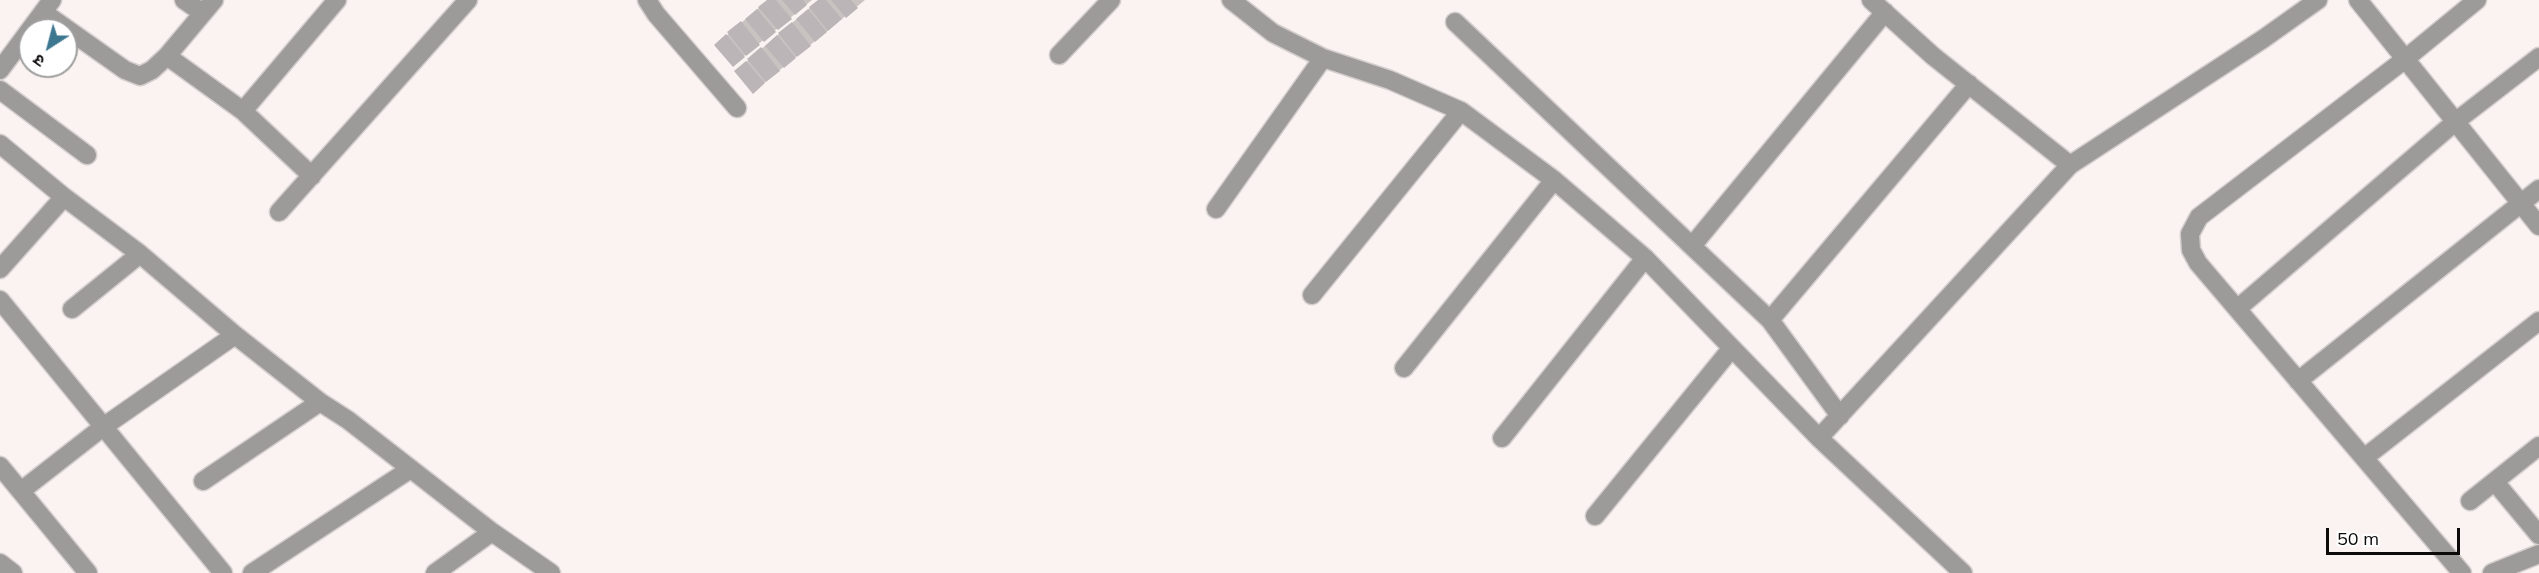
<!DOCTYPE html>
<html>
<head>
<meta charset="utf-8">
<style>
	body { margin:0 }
	#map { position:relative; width:2539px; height:573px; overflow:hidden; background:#faf3f2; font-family:Mulish,"Noto Sans Devanagari",sans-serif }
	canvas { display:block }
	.north { position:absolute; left:18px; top:18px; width:60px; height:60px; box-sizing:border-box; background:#fff; border:2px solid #9e9d9d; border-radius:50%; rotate:216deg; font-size:16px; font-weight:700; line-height:24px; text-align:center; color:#0d0b0a }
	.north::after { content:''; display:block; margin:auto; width:21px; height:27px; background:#3c768f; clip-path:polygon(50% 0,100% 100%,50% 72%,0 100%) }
	.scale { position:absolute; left:2326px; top:528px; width:134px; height:27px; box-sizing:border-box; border:3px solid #0d0b0a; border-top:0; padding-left:8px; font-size:18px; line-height:21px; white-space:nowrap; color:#0d0b0a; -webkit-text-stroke:4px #fff; paint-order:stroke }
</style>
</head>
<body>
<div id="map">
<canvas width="2539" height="573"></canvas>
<div class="north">उ</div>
<div class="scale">50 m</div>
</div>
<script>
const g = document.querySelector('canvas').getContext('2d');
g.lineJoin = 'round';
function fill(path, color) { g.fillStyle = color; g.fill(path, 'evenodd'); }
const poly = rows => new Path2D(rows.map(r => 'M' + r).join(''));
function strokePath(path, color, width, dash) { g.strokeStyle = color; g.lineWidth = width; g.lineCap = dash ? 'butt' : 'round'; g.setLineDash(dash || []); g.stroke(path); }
const shadow = poly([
	[768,0,812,0,733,65,720,41],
	[819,0,865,0,753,92,739,68]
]);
const building = poly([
	[767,0,776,0,792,19,778,30,758,7],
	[782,0,803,0,807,5,795,15],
	[818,0,826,0,842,19,828,31,809,7],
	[831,0,851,0,858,8,846,18],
	[757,9,776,32,764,42,745,19],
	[808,9,827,32,815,42,796,19],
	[741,21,760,45,746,56,727,32],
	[792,22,811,46,797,57,778,33],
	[726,34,745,57,733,67,714,45],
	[777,35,796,58,784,68,765,46],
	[761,47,780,71,766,82,747,59],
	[746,61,765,83,753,94,734,71]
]);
const street = poly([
	[184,0,203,13],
	[214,0,167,56,243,111,312,176],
	[647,0,656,14,737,108],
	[1231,0,1273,33,1323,58,1390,80,1461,111,1554,180,1645,258,1819,438,1963,573],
	[1871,0,1933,56,2070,165,2263,39,2318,0],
	[2358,0,2539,226],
	[43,12,125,70,140,76,152,70,167,56],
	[1455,22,1770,320,1840,416],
	[1059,55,1111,0],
	[0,70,52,0],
	[0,90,87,155],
	[243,111,337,0],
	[0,144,64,197,140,254,235,335,320,402,348,420,492,532,551,573],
	[1216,209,1323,58],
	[279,212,468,0],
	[1692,246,1885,12],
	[0,269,64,197],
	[1312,295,1461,111],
	[0,300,223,573],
	[72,309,140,254],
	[2237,309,2455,122,2539,57],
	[1770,320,1969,84],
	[1404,368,1554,180],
	[2298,381,2539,189],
	[1502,438,1645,258],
	[1819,438,2070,165],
	[2364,458,2539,321],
	[0,466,88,573],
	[203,481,320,402],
	[2495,482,2539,535],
	[21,491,103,427,235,335],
	[2470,501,2539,446],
	[1595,516,1731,349],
	[0,563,13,573],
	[252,573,409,470],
	[435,573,492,532],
	[2462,573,2198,263,2191,250,2190,234,2199,217,2404,60,2477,0],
	[2492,573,2539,554]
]);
fill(shadow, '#0003');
fill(building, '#bbb5b7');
strokePath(street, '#d4cecd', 21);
strokePath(street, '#9d9b9a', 18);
</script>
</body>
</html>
